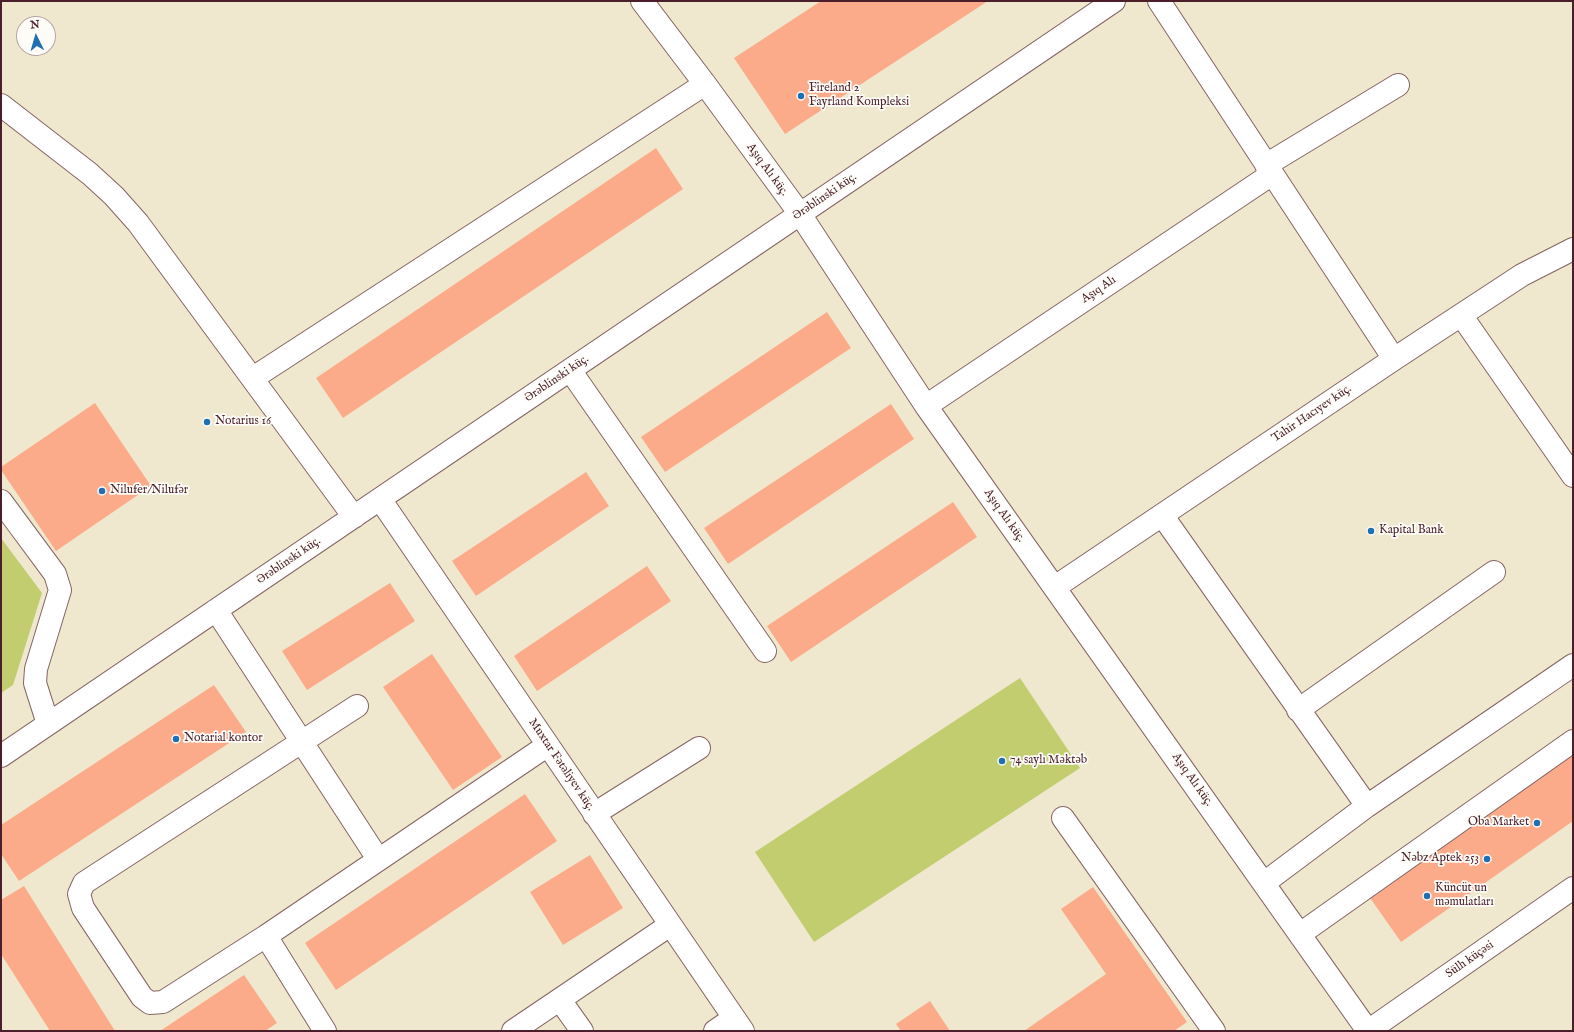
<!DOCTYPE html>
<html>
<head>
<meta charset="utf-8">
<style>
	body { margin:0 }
	#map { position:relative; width:1574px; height:1032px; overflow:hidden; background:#efe8ce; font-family:"IM FELL English",serif }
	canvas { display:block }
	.frame { position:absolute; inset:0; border:2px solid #4a1f2b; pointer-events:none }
	.north { position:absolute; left:16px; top:16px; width:40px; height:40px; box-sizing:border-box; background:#fdfcf7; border:1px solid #b5a4a5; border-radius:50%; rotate:355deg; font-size:11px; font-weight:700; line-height:16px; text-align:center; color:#4a1f2b }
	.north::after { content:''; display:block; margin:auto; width:14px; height:18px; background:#1f6fb2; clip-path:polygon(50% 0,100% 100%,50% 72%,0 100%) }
</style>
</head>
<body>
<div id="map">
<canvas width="1574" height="1032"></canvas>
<div class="frame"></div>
<div class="north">N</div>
</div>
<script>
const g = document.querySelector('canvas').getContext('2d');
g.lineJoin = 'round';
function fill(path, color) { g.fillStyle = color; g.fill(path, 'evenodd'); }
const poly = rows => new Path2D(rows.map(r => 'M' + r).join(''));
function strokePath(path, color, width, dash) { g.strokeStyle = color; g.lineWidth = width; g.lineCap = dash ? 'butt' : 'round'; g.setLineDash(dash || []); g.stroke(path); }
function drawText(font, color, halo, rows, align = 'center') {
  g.font = font + ' "IM FELL English",serif'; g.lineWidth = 3.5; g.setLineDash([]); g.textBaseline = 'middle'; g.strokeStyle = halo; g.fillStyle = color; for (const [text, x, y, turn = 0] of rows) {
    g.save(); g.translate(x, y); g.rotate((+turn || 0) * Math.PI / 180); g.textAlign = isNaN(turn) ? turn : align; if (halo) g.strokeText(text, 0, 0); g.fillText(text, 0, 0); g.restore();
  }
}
const green = poly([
	[1,538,42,593,13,685,1,693],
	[1020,678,1080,768,814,942,755,852]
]);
const building = poly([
	[821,1,988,1,785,134,734,58],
	[656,148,683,189,343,418,316,378],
	[827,312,851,348,665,472,641,437],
	[95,403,151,486,56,551,1,470,1,467],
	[891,404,914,439,728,564,704,528],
	[586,472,609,506,476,596,452,561],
	[953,502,977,537,791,662,767,626],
	[647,566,671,601,537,691,514,656],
	[390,583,415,621,307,690,282,651],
	[432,654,502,757,453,790,383,687],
	[214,685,246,732,19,881,1,854,1,825],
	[1573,752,1573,821,1401,942,1368,895],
	[525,794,557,841,336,990,305,943],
	[590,855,623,908,563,945,530,892],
	[24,886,115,1031,50,1031,1,954,1,900],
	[1093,887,1187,1022,1174,1031,1024,1031,1106,974,1061,909],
	[244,975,277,1023,265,1031,160,1031],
	[930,1001,950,1031,901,1031,896,1024]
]);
const minor = poly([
	[642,1,705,84,800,214,926,406,1368,1031],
	[1159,1,1394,359],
	[1,105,90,174,114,196,138,223,354,517],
	[1266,165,1398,85],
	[1461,315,1573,476],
	[570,370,765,651],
	[253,378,705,84],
	[926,406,1272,174],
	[380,499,743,1031],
	[1,501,55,574,60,590,36,669,35,683,48,724],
	[1162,515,1367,806],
	[1055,587,1394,359,1522,275,1573,249],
	[216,610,378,859],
	[357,706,84,883,79,894,83,908,142,997,150,1003,163,1002,266,936,548,745],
	[1298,710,1494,572],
	[1,756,1114,1],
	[594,814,699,748],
	[1063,818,1214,1031],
	[1264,883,1367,806,1573,665],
	[1300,934,1573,741],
	[266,936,325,1031],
	[560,1000,582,1031],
	[513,1031,670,925],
	[715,1031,734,1018],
	[1368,1031,1573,888]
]);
const markers = [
	[801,96,4,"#1f6fb2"],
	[207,422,4,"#1f6fb2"],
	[102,491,4,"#1f6fb2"],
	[1371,531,4,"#1f6fb2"],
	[176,739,4,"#1f6fb2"],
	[1002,761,4,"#1f6fb2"],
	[1537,823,4,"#1f6fb2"],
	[1487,859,4,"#1f6fb2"],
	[1427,896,4,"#1f6fb2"]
];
const poiNames = [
	["Fireland 2",809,89],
	["Fayrland Kompleksi",809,103],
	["Notarius 16",215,422],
	["Nilufer/Nilufər",110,491],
	["Kapital Bank",1379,531],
	["Notarial kontor",184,739],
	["74 saylı Məktəb",1010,761],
	["Oba Market",1529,823,"right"],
	["Nəbz Aptek 253",1479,859,"right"],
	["Küncüt un",1435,889],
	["məmulatları",1435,903]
];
const streetNames = [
	["Aşıq Alı küç.",767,170,54],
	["Ərəblinski küç.",825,197,-34],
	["Aşıq Alı",1099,290,-34],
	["Ərəblinski küç.",557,379,-34],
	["Tahir Hacıyev küç.",1312,414,-34],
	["Aşıq Alı küç.",1004,516,55],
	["Ərəblinski küç.",289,561,-34],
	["Muxtar Fətəliyev küç.",561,765,56],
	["Aşıq Alı küç.",1192,780,55],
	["Sülh küçəsi",1470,960,-35]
];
fill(green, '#c1cd6f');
fill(building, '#fbab8a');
strokePath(minor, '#846564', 24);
strokePath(minor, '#fff', 22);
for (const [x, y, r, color] of markers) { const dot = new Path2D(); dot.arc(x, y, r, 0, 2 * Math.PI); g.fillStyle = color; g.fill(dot); strokePath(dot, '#fdfcf7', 1.5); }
drawText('12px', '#4a1f2b', '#fdfcf7', poiNames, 'left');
drawText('12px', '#4a1f2b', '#fdfcf7', streetNames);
</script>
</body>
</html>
